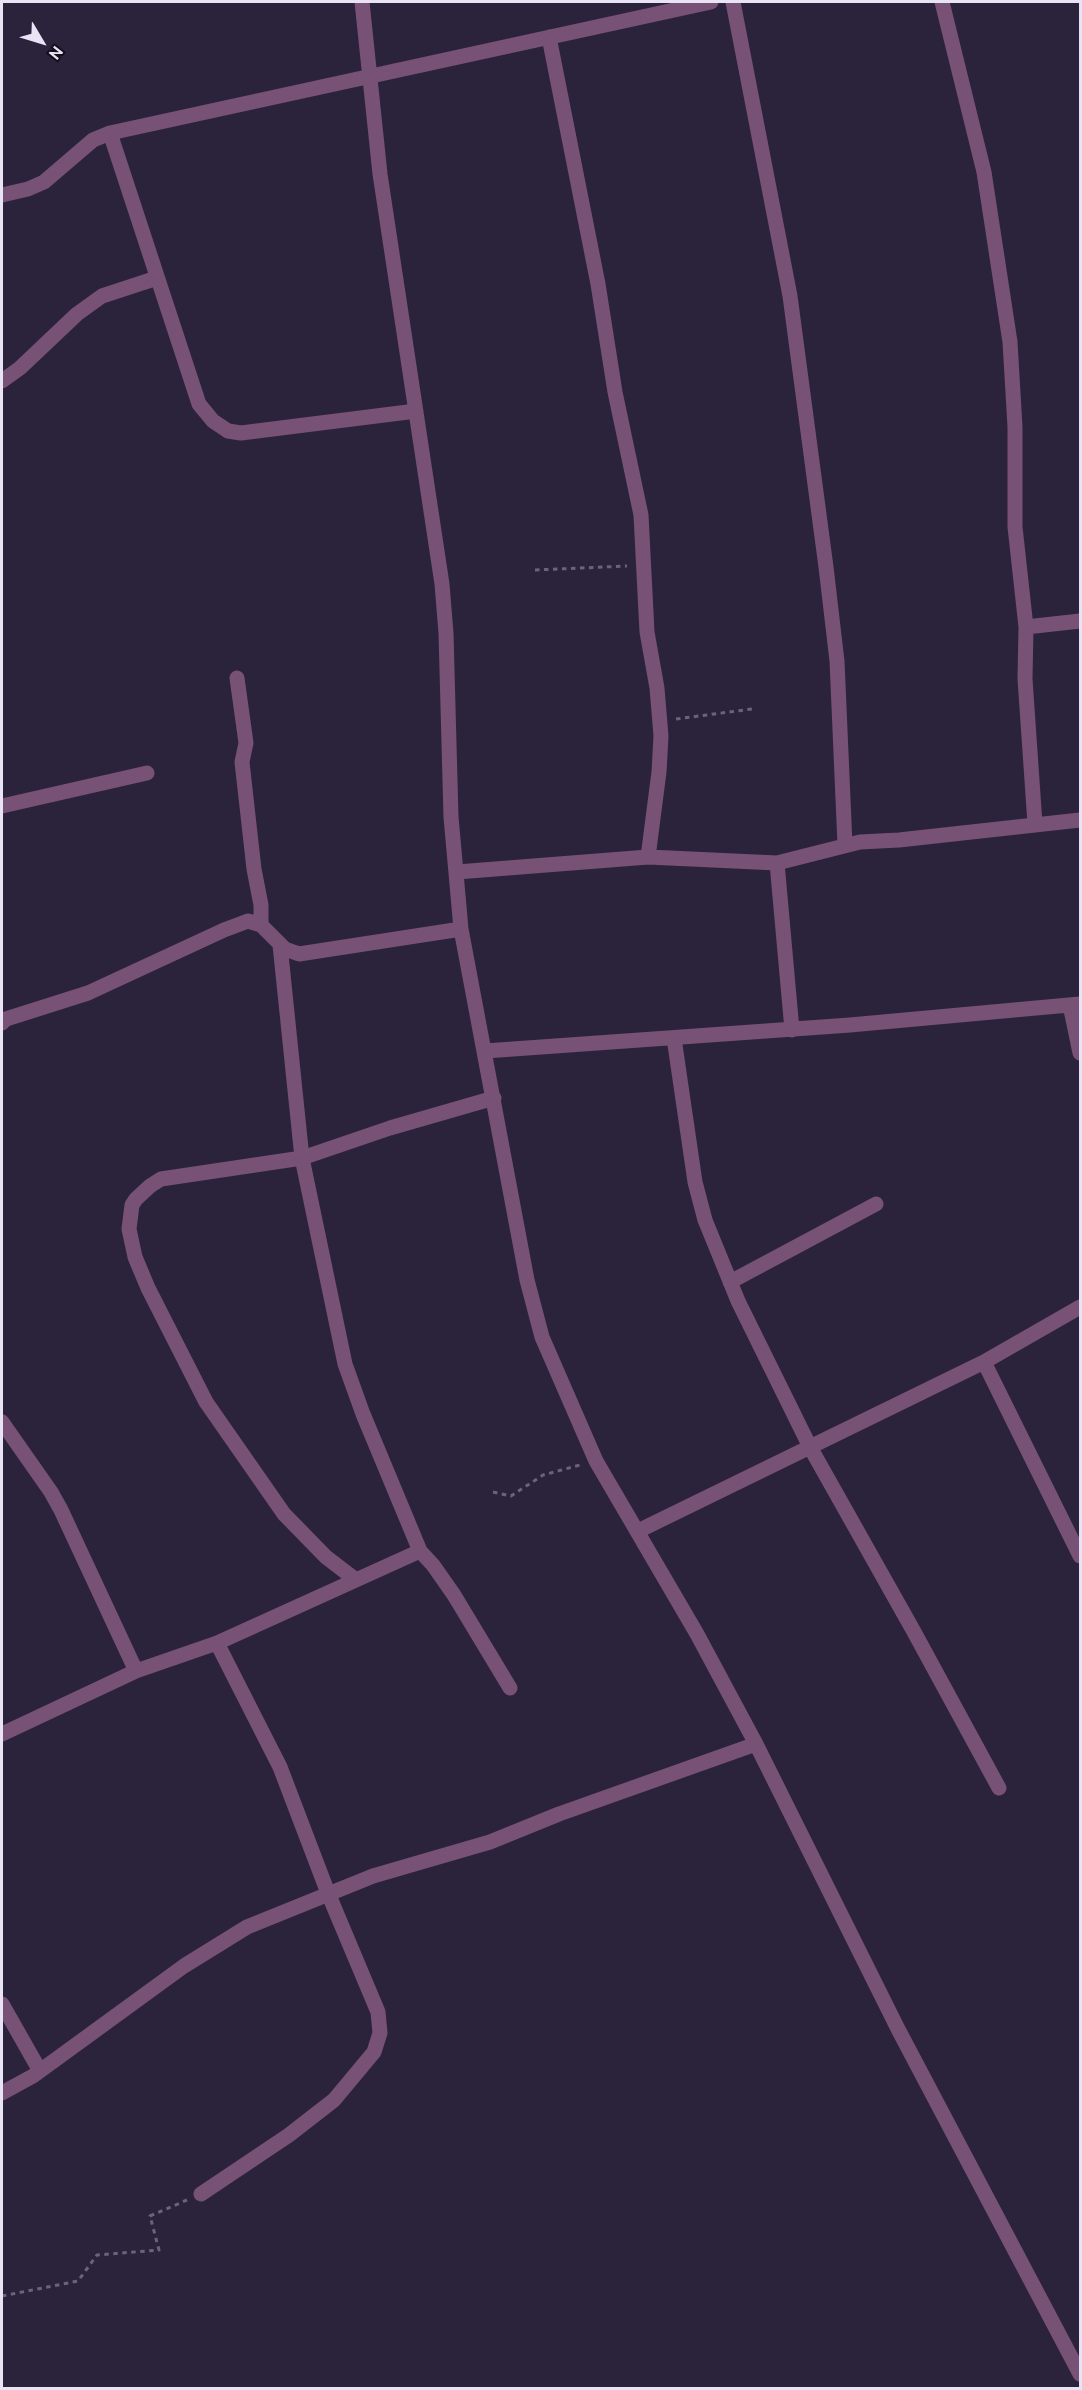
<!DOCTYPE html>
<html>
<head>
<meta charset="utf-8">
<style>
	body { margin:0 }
	#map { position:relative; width:1082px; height:2390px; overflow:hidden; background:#2b233c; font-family:Ubuntu,sans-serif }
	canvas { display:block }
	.frame { position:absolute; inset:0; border:3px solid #e8e4f5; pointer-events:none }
	.north { position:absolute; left:12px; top:12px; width:60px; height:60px; -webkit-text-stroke:4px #130f1a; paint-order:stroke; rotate:128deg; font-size:16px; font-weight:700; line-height:24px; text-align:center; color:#e8e4f5 }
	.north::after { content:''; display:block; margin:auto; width:21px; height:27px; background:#e8e4f5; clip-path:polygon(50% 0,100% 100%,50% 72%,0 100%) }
</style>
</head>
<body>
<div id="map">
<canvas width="1082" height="2390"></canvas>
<div class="frame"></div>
<div class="north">N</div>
</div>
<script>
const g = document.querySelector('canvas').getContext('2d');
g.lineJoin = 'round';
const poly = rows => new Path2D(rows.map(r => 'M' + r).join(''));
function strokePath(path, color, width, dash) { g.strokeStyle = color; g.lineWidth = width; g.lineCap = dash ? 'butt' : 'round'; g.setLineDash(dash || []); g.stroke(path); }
const path = poly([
	[535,570,627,566],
	[676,719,752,709],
	[493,1492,511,1496,543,1475,580,1465],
	[2,2296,78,2281,97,2255,159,2250,150,2216,187,2200]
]);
const street = poly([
	[362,2,380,174,442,584,446,633,451,817,461,929,527,1280,542,1337,596,1461,697,1634,756,1744,898,2029,1080,2374],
	[733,2,790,296,826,567,837,661,845,845],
	[942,2,984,172,1010,342,1015,427,1015,527,1026,627,1025,679,1035,824],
	[549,37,598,284,615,392,641,515,647,632,657,688,661,736,659,772,648,857],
	[110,133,199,404,213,421,228,431,241,433,416,411],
	[2,195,28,189,44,182,93,140,110,133,711,2],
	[2,381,20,368,77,314,102,296,157,278],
	[1026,627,1080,621],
	[237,678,246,743,242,762,254,869,261,905,261,925],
	[2,806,147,773],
	[777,863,792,1030],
	[457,872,648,857,777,863,860,842,899,840,1080,820],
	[280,945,302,1158,161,1179,150,1186,136,1199,132,1205,129,1229,135,1257,148,1288,206,1402,284,1514,326,1557,356,1580],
	[1070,1005,1080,1053],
	[2,1023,6,1019,88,993,224,930,248,921,261,925,285,949,299,954,461,929],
	[674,1038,695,1182,705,1220,738,1301,810,1447,913,1630,999,1788],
	[485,1051,850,1025,1080,1004],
	[730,1282,876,1204],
	[984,1362,1080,1556],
	[2,1422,51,1492,61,1510,136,1671],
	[638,1531,984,1362,1080,1307],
	[420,1551,363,1414,345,1364,302,1158,390,1128,494,1098],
	[2,1734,136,1671,217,1643,420,1551,433,1565,454,1595,510,1688],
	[2,2004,40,2071],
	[2,2093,33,2076,184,1966,247,1927,373,1876,490,1842,559,1814,756,1744],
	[201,2194,289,2135,334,2100,374,2052,380,2033,378,2012,328,1893,280,1767,217,1643]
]);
strokePath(path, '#6a647a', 3, [4.5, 4.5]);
strokePath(street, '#785176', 15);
</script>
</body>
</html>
